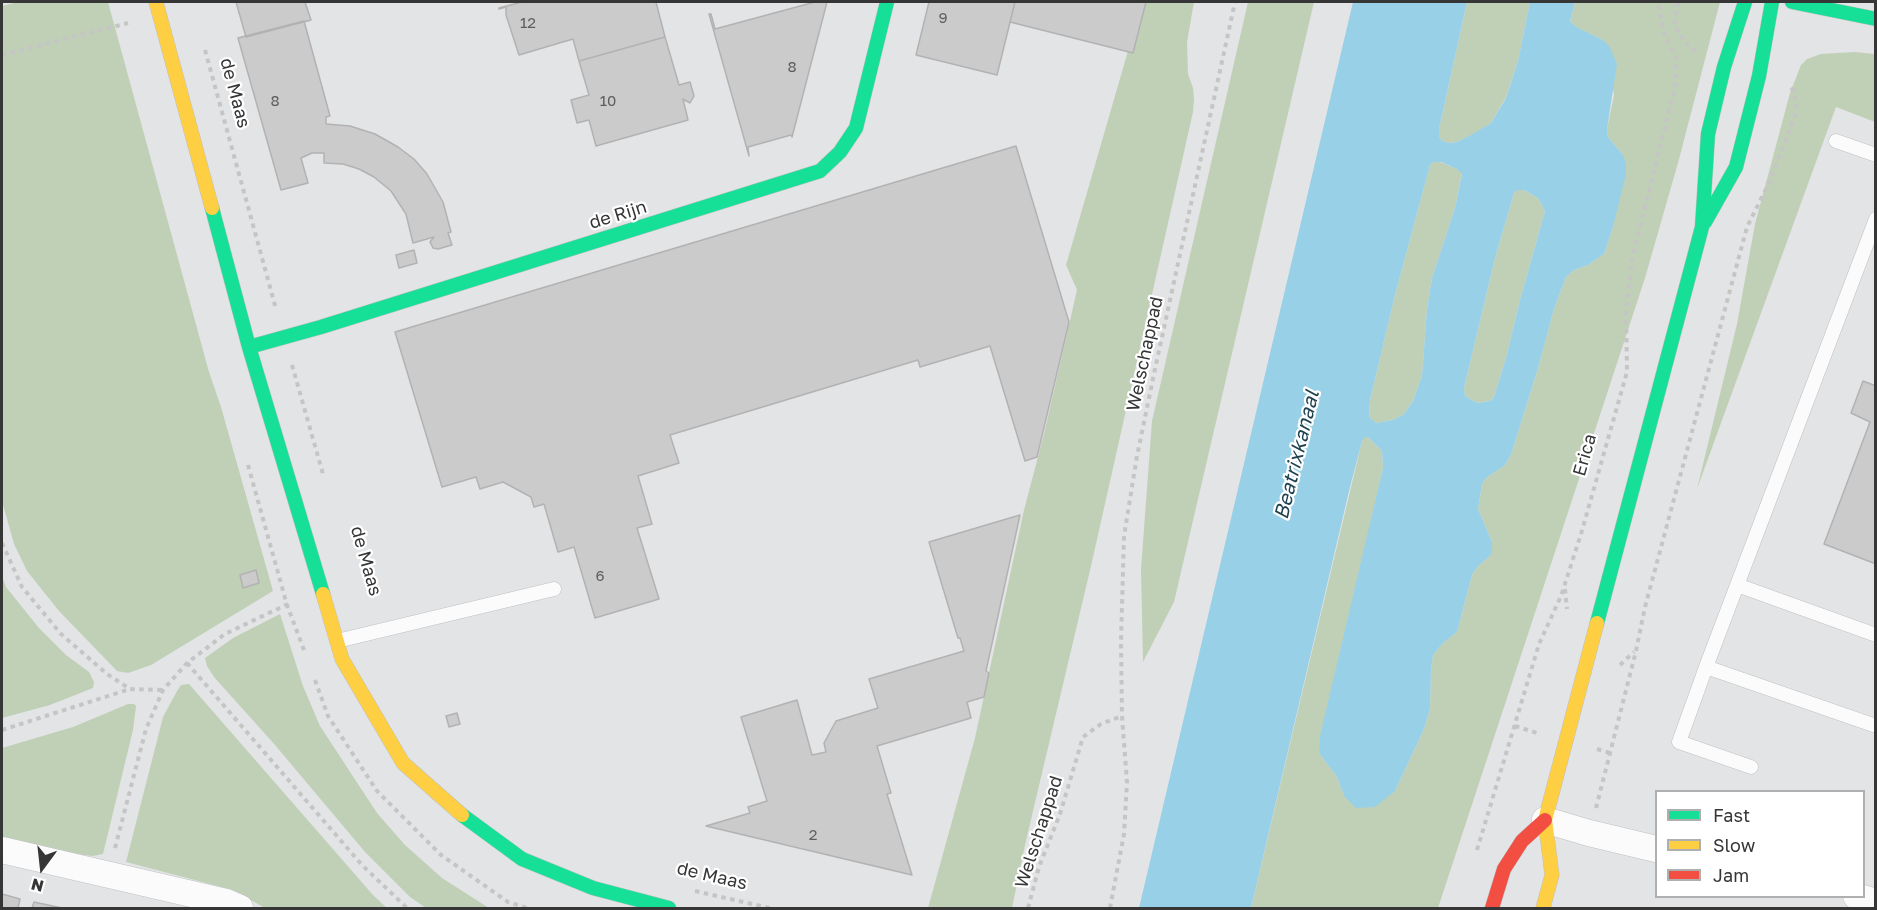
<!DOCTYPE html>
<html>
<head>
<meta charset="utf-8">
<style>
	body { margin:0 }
	#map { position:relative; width:1877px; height:910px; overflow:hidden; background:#e3e4e6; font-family:"Golos Text",sans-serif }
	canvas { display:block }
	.frame { position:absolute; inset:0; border:3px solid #363637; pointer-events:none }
	.legend { position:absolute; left:1655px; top:790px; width:210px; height:108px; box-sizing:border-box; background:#fff; border:2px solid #afafaf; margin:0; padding:8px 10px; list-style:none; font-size:18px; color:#363637 }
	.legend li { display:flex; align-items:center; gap:12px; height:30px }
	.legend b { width:30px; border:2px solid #afafaf }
	.north { position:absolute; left:12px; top:838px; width:60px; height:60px; -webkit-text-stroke:4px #fff; paint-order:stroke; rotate:195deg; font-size:16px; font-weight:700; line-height:24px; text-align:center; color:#363637 }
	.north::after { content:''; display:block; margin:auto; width:21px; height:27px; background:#363637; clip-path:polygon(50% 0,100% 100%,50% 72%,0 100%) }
</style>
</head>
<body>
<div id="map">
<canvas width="1877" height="910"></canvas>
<div class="frame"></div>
<ul class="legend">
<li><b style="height:8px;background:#16e098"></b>Fast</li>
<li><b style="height:8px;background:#ffcf43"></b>Slow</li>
<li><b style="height:8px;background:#f24e42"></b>Jam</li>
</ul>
<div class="north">N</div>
</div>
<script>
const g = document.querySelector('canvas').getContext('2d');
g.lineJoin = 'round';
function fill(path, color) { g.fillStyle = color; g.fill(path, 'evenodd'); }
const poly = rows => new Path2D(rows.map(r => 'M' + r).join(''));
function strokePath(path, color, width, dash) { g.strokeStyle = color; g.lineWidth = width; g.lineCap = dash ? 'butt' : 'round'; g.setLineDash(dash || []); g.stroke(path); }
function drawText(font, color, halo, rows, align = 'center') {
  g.font = font + ' "Golos Text",sans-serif'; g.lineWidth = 4.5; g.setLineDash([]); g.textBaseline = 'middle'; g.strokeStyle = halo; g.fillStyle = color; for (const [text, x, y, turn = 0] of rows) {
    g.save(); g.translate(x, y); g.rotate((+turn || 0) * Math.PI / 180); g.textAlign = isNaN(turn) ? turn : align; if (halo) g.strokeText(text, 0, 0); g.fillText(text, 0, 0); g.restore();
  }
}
const green = poly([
	[18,2,108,2,209,372,221,407,273,591,151,665,128,673,117,671,59,611,27,571,14,544,2,501,2,6],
	[1140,2,1194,2,1187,42,1188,74,1193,88,1194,99,1193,112,1091,566,1025,845,1012,908,928,908,975,738,1024,510,1044,434,1077,290,1066,265,1128,51],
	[1248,2,1314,2,1174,602,1143,662,1141,569,1152,421],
	[1467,2,1530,2,1518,61,1506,97,1491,123,1472,135,1457,142,1449,143,1442,141,1439,136,1439,129],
	[1575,2,1720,2,1678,163,1645,278,1438,908,1251,908,1362,441,1364,437,1368,437,1382,451,1383,468,1319,753,1337,777,1344,796,1395,791,1424,729,1430,709,1431,669,1433,655,1443,643,1457,632,1472,575,1478,566,1489,557,1492,542,1478,509,1482,484,1486,478,1505,465,1511,455,1538,368,1554,309,1566,277,1574,270,1588,265,1604,254,1613,227,1623,155,1608,137,1607,129,1614,95,1603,40,1575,27,1570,21],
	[1854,52,1875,54,1875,122,1836,107,1697,489,1737,324,1755,224,1790,93,1801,65,1807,59,1821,54],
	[1433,162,1440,162,1457,169,1462,173,1455,208,1432,278,1427,309,1422,376,1413,401,1404,414,1393,420,1376,423,1369,417,1370,400,1395,295,1430,165],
	[1518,190,1524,190,1538,198,1545,211,1520,300,1506,358,1494,397,1490,401,1477,403,1465,396,1464,388,1495,258,1514,193],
	[2,576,6,587,39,628,66,655,89,672,94,682,93,688,50,705,2,718],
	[280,614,303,686,320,726,377,813,405,845,442,878,489,908,426,908,410,897,365,852,275,745,214,677,207,666,205,658,233,638],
	[189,684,373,895,387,908,265,908,233,890,126,862,163,717,177,691,181,685],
	[128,704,134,704,136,706,133,730,103,854,93,856,75,854,2,838,2,748,73,727]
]);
const water = poly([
	[1353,2,1467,2,1439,129,1439,136,1442,141,1450,143,1457,142,1471,135,1491,123,1506,98,1518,61,1530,2,1575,2,1570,21,1576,27,1603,40,1609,46,1617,64,1607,129,1608,137,1623,155,1626,164,1626,174,1613,227,1604,254,1588,265,1574,270,1566,277,1554,309,1538,368,1511,455,1505,465,1486,478,1482,484,1478,509,1492,542,1492,552,1489,557,1478,566,1472,575,1457,632,1443,643,1433,655,1431,669,1430,709,1424,729,1395,791,1375,807,1356,808,1344,796,1337,777,1319,753,1320,736,1383,468,1382,451,1368,437,1365,437,1362,441,1350,487,1251,908,1139,908],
	[1433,162,1441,162,1457,169,1462,174,1455,208,1432,278,1427,309,1422,376,1413,401,1404,414,1393,420,1376,423,1369,417,1370,400,1395,295,1430,165],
	[1518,190,1524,190,1538,198,1545,211,1520,300,1506,358,1494,397,1490,401,1477,403,1465,396,1464,388,1495,258,1514,193]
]);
const building = poly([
	[236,2,305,2,311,20,246,37,236,2],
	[522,2,656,2,665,37,579,61,573,39,519,55,506,15,506,7,499,9,499,8,522,2],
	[815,2,827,2,792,137,791,135,748,147,749,156,709,14,711,14,715,29,815,2],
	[929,2,1015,2,997,75,916,55,929,2],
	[1015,2,1146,2,1133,53,1010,22,1015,2],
	[304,21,330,116,326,117,326,124,350,126,375,134,398,147,414,159,427,174,443,202,451,232,448,233,452,245,438,249,433,248,430,242,434,237,413,243,406,214,391,191,374,177,359,169,343,164,324,163,324,153,312,153,301,158,308,183,281,190,238,38,304,21],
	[665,37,679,85,690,82,694,96,690,103,683,99,688,120,596,146,589,120,577,123,571,100,589,95,579,61,665,37],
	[1016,146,1069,322,1037,457,1025,461,990,346,920,367,918,360,670,435,679,463,638,476,652,524,637,528,659,599,595,618,574,547,558,552,544,504,534,507,531,497,503,482,480,489,476,477,442,487,395,332,1016,146],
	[414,250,417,263,399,268,396,255,414,250],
	[1863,381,1876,386,1876,564,1824,544,1870,422,1851,413,1863,381],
	[1020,515,986,671,989,673,984,697,967,702,971,718,877,746,891,793,887,794,912,875,706,826,750,813,748,807,767,801,741,717,797,700,812,755,826,752,824,743,836,721,878,708,869,679,964,651,960,638,958,638,929,542,1020,515],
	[256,570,259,583,243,588,240,575,256,570],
	[457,713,460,724,449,727,446,716,457,713],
	[2,894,20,899,18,908,2,908,2,894],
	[34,902,62,908,32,908,34,902]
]);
const path = poly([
	[1678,2,1674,26,1689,47,1696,52],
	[205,50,276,309],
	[2,55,128,23],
	[292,365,323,474],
	[248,465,287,605,304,650],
	[2,543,22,587,61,634,107,674,130,689,163,690],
	[1565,589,1567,609],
	[187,663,362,865,407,908],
	[1620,665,1634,652],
	[315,680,328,716,377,791,441,855,508,902,527,908],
	[1515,726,1537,733],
	[2,730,130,689],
	[1597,749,1610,753],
	[1596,808,1636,651,1645,607,1747,227,1768,185,1797,111,1794,91,1789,86],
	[115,848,146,729,163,690,187,663,225,634,288,604],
	[1477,850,1539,644,1561,596,1581,534,1627,372,1626,311,1632,259,1675,87,1676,58,1664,33,1658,2],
	[695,891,770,908],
	[1028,908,1039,867,1060,814,1083,737,1101,724,1122,716],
	[1110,908,1124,834,1127,782,1122,716,1121,641,1124,536,1137,456,1155,369,1235,2]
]);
const lane = poly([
	[1836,141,1876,155],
	[1876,219,1706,667,1876,726],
	[1737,585,1876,635],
	[337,641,554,589],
	[1706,667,1679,742,1751,767]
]);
const street = poly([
	[1545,820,1589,833,1656,849],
	[2,850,226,902,240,908],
	[1856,896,1876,902]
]);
const fast = poly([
	[1792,2,1876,19],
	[212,208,249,347,323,594],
	[1705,222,1736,167,1759,76,1772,2],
	[249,347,321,327,820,171,840,152,856,128,887,2],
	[1597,623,1702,227,1708,134,1724,67,1745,2],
	[462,815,522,859,593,888,669,908]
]);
const slow = poly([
	[156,2,212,208],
	[323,594,342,659,403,763,462,815],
	[1543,908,1552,875,1545,820,1597,623]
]);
const jam = poly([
	[1492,908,1504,869,1522,841,1545,820]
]);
const numberNames = [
	["9",943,18],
	["12",528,23],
	["8",792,67],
	["8",275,101],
	["10",608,101],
	["6",600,576],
	["2",813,835]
];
const streetNames = [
	["de Maas",235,93,75],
	["de Rijn",618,215,-17],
	["Welschappad",1145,354,-78],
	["Erica",1585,455,-74],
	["de Maas",366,561,74],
	["Welschappad",1039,832,-72],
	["de Maas",712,876,13]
];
const waterNames = [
	["Beatrixkanaal",1297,455,-76]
];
fill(green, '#c0d0b7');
fill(water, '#98d0e7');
fill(building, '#cbcbcc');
strokePath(building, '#b3b2b3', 1.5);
strokePath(lane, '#bfc0c2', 15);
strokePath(street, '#bfc0c2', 27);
strokePath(fast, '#bfc0c2', 15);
strokePath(slow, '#bfc0c2', 15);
strokePath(jam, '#bfc0c2', 15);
strokePath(path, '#c5c5c5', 4, [4.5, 4.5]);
strokePath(lane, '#fbfbfb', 14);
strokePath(street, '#fbfbfb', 26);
strokePath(fast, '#16e098', 14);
strokePath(slow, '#ffcf43', 14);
strokePath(jam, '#f24e42', 14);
drawText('15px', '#5d5d5e', null, numberNames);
drawText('18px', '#363637', '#fff', streetNames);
drawText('italic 20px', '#1f4351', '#fff', waterNames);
</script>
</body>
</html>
